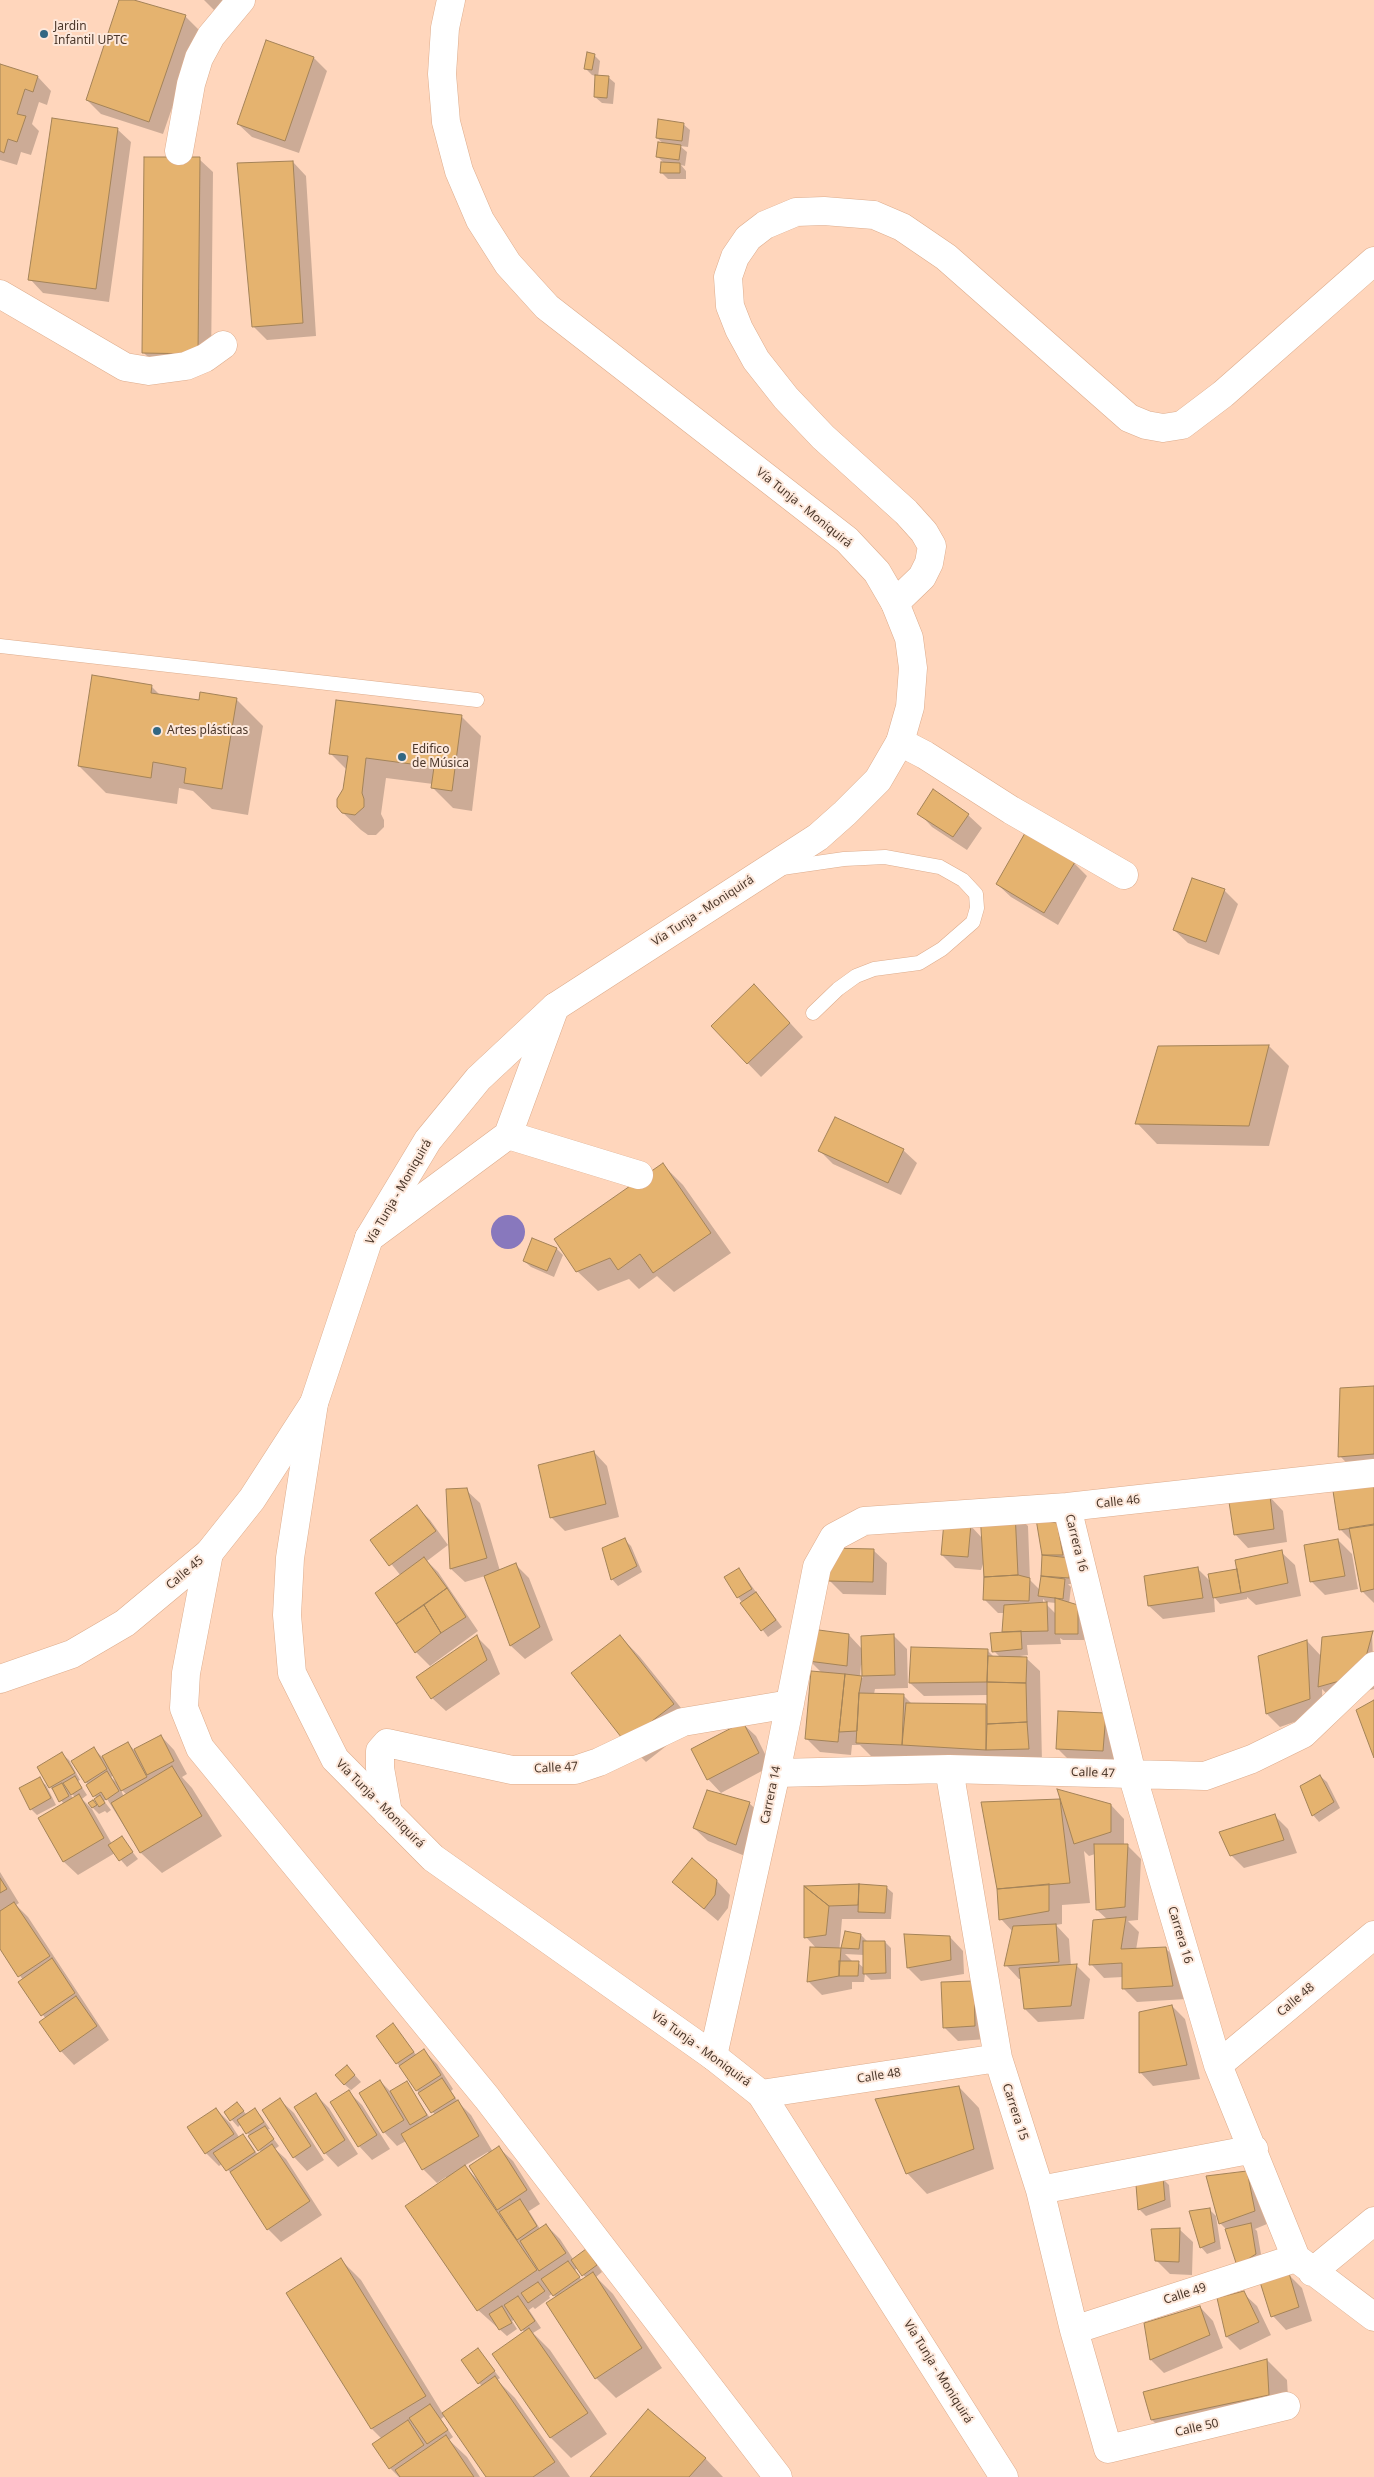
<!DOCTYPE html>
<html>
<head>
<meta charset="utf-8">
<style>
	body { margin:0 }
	canvas { display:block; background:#ffd6bc }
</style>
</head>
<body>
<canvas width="1374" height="2477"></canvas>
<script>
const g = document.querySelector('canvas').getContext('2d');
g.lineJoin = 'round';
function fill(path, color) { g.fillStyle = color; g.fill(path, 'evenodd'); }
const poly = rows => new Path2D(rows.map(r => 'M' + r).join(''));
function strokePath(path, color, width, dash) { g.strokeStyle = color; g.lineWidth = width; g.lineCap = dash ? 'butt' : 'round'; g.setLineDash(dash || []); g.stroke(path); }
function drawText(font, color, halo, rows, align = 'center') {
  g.font = font + ' "Noto Sans",sans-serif'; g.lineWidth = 4; g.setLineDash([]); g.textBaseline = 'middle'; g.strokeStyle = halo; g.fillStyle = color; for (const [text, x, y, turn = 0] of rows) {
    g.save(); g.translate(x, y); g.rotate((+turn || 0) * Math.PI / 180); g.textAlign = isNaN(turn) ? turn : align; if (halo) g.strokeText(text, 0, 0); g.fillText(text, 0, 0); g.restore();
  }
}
const water = poly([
	'491 1232a17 17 0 1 1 34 0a17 17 0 1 1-34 0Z'
]);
const shadow = poly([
	[121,0,130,0,185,16,199,30,163,134,101,114,87,100],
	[204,0,236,0,220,16],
	[594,55,600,61,598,77,608,77,615,83,613,104,602,103,595,97,596,76,592,75,585,68],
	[314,58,327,71,299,153,252,137,238,124],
	[0,66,38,77,51,91,47,105,39,102,32,124,39,131,31,155,21,152,17,165,0,160],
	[683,124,690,130,688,147,680,146,687,152,685,166,681,165,686,171,686,179,668,179,661,172,665,164,657,156,664,144,657,138],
	[117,129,131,142,109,302,43,293,30,279],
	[199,159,213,172,211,367,157,366,143,352],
	[293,162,306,176,316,336,267,340,253,326],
	[151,686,161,696,200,702,236,699,263,726,248,815,212,809,193,791,179,788,177,804,106,793,79,766],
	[461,716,481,736,472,811,453,808,433,788,433,784,386,778,381,814,384,820,384,827,376,835,368,835,361,830,340,810,347,770,330,753],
	[919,813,968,815,982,828,967,850,932,827],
	[1074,863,1087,876,1058,925,1011,897,997,884],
	[1224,890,1238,904,1219,955,1188,943,1174,930],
	[768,999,803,1037,761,1077,712,1026],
	[1269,1046,1289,1066,1269,1146,1157,1144,1137,1123,1159,1047],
	[903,1150,917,1163,901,1195,833,1164,820,1151],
	[663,1165,683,1185,731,1253,674,1292,657,1276,639,1289,629,1279,598,1291,577,1271],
	[533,1240,557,1249,563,1255,554,1277,531,1267,524,1261],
	[1374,1388,1374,1475,1360,1477,1340,1456],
	[594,1452,607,1466,619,1517,565,1531,551,1517],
	[1374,1485,1374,1603,1362,1591,1353,1542,1340,1529],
	[466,1490,480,1503,500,1571,516,1565,529,1578,553,1640,525,1659,511,1646,485,1576,465,1582,451,1569,448,1491],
	[1270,1497,1283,1511,1287,1542,1248,1548,1235,1534],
	[416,1506,430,1520,448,1545,427,1561,438,1572,478,1631,430,1666,416,1652,376,1593,401,1576,372,1540],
	[1014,1513,1028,1526,1030,1580,1040,1590,1043,1555,1057,1524,1063,1531,1075,1584,1068,1584,1071,1587,1069,1604,1084,1613,1084,1640,1063,1640,1060,1638,1061,1644,1027,1645,1028,1655,1020,1656,1026,1658,1040,1671,1042,1762,871,1756,860,1745,852,1745,851,1755,820,1752,806,1738,822,1673,810,1661,849,1635,862,1649,894,1636,907,1649,908,1688,875,1689,874,1694,903,1695,912,1704,986,1705,988,1707,988,1695,924,1696,910,1683,988,1651,994,1657,1000,1657,994,1651,1005,1634,1004,1632,1005,1613,998,1613,984,1599,983,1564,981,1570,955,1568,942,1555,970,1525,982,1538],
	[1043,1599,1046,1602,1056,1603,1056,1614,1046,1604,1043,1604],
	[861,1665,863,1665,863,1678,860,1677],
	[625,1540,631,1546,642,1572,618,1586,612,1579],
	[1338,1540,1352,1554,1358,1589,1325,1595,1311,1581],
	[873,1550,887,1563,886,1595,843,1594,829,1580],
	[1281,1552,1295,1565,1301,1596,1256,1605,1247,1597,1247,1599,1220,1604,1214,1597,1215,1612,1163,1619,1149,1606,1145,1577,1198,1569,1211,1582],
	[739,1569,782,1627,768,1637,738,1597],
	[1372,1632,1374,1689,1333,1700,1322,1689,1323,1712,1280,1727,1267,1714,1260,1657,1307,1641,1322,1657],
	[620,1636,640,1657,694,1724,646,1762,626,1742],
	[477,1637,490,1650,500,1674,446,1711,432,1698],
	[1105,1715,1116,1764,1071,1762,1057,1748],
	[742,1723,756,1736,771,1766,721,1793,708,1779],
	[161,1736,174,1750,187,1774,182,1777,192,1788,222,1836,162,1873,141,1853,107,1799,104,1801,111,1810,107,1813,105,1811,99,1814,93,1808,90,1803,93,1801,98,1806,97,1799,86,1782,94,1749,102,1757,128,1743,134,1750],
	[114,1775,117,1783,111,1777],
	[120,1788,127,1795,124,1797],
	[62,1754,69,1760,80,1780,78,1781,87,1795,82,1799,92,1809,112,1844,121,1837,138,1859,127,1867,115,1853,78,1875,64,1862,39,1819,64,1804,50,1787],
	[69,1791,75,1797,73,1799],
	[1320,1776,1327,1782,1340,1808,1319,1822,1313,1815],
	[39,1779,46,1785,56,1805,37,1815,31,1809],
	[1059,1800,1063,1803,1111,1805,1124,1819,1124,1845,1127,1845,1141,1859,1138,1920,1128,1921,1139,1932,1136,1950,1165,1948,1179,1961,1186,1999,1137,2002,1123,1988,1123,1977,1104,1978,1091,1964,1108,1920,1097,1910,1095,1854,1089,1856,1084,1851,1090,1903,1062,1905,1062,1924,1056,1925,1069,1939,1071,1966,1076,1965,1090,1979,1084,2019,1038,2022,1025,2009,1022,1979,1019,1979,1006,1965,1013,1932,1001,1919],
	[749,1803,763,1816,750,1858,708,1841,694,1828],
	[1274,1815,1288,1829,1297,1853,1244,1868,1231,1855],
	[0,1872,19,1903,16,1905,28,1917,109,2040,74,2065,61,2051,46,2019,19,1983,23,1980,0,1947],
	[717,1881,730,1895,728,1908,718,1921,687,1895],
	[859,1886,886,1887,893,1893,891,1919,842,1919,839,1954,846,1933,861,1935,868,1942,885,1942,891,1948,891,1979,871,1980,865,1974,864,1982,852,1982,852,1989,822,1995,809,1982,811,1948,816,1948,806,1937,805,1887],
	[845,1954,864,1955,864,1968,858,1963,853,1962],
	[950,1937,963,1951,964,1974,921,1981,908,1968],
	[973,1982,988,2039,958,2041,944,2027],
	[1172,2006,1185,2019,1200,2079,1153,2086,1140,2072],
	[393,2024,417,2056,424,2051,437,2064,453,2089,451,2091,459,2103,471,2115,493,2152,499,2148,513,2161,540,2204,529,2211,540,2229,546,2225,560,2239,573,2259,586,2251,592,2257,602,2272,596,2277,613,2294,662,2368,616,2398,596,2378,553,2293,549,2296,550,2298,535,2309,533,2307,529,2310,541,2328,533,2333,550,2350,607,2434,571,2458,551,2438,494,2354,525,2333,515,2319,512,2321,517,2329,507,2336,478,2310,407,2206,447,2179,446,2177,437,2183,423,2169,406,2141,397,2146,384,2132,380,2081,391,2092,406,2083,430,2118,435,2115,397,2063],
	[488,2152,489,2154,478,2180,464,2166],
	[578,2268,586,2278,582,2281,575,2270],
	[353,2073,361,2082,349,2092,362,2105,390,2149,372,2160,359,2146,332,2102,351,2090,344,2084],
	[959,2087,979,2108,994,2169,927,2194,907,2173],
	[316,2095,329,2108,358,2154,338,2167,325,2153],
	[280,2100,294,2113,324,2160,307,2171,294,2157],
	[237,2104,247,2115,255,2110,261,2116,270,2129,267,2130,279,2146,275,2149,286,2159,322,2215,281,2242,268,2229,234,2176,222,2164,219,2166,206,2153,216,2109,230,2123,239,2137,242,2135,249,2142,258,2155,262,2153,241,2124,238,2127,225,2112],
	[1246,2172,1267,2224,1255,2229,1257,2231,1262,2260,1245,2271,1227,2230,1220,2223],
	[1163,2179,1169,2185,1171,2207,1146,2216,1140,2210,1137,2186],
	[1209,2209,1216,2216,1221,2249,1207,2254,1201,2247],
	[1179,2229,1193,2242,1192,2275,1170,2274,1156,2260],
	[341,2260,361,2280,443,2414,482,2386,479,2383,478,2350,500,2378,497,2380,515,2398,570,2477,488,2477,445,2416,441,2419,453,2437,449,2440,467,2457,480,2477,399,2477,390,2468,382,2439,372,2429],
	[1289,2275,1302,2288,1312,2321,1286,2330,1273,2316,1261,2283],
	[1243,2293,1257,2306,1271,2335,1240,2350,1227,2337],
	[1200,2307,1213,2321,1223,2348,1164,2373,1151,2360],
	[1267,2360,1287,2380,1289,2415,1172,2440,1152,2420,1144,2393],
	[705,2458,723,2477,592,2477]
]);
const building = poly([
	[119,0,134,0,186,15,149,122,86,100,119,0],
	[266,40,314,57,285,141,237,124,266,40],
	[587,52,595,54,592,70,584,69,587,52],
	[0,64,38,76,33,92,25,89,17,114,26,116,17,142,8,139,4,153,0,151,0,64],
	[595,75,609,76,607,98,594,97,595,75],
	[52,118,118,128,96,289,28,280,52,118],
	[658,119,684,123,682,141,656,138,658,119],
	[658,142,681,145,679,160,656,157,658,142],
	[144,157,200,157,198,354,142,353,144,157],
	[293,161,303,323,252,327,237,163,293,161],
	[661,162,680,163,680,173,660,173,661,162],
	[92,675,152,685,151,693,199,700,200,692,237,698,222,789,184,783,186,768,153,762,151,778,78,766,92,675],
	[336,700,462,715,452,791,431,788,434,767,366,758,362,793,364,799,364,807,355,815,342,813,337,807,337,799,343,789,348,756,329,754,336,700],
	[933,789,969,814,953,837,917,814,933,789],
	[1025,833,1075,862,1044,913,996,884,1025,833],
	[1192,878,1225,889,1206,942,1173,930,1192,878],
	[754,984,790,1023,747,1064,711,1026,754,984],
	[1269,1045,1249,1126,1135,1124,1158,1046,1269,1045],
	[835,1117,904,1149,888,1183,818,1151,835,1117],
	[663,1163,711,1233,653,1273,640,1254,618,1270,610,1258,576,1272,554,1239,663,1163],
	[532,1238,557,1248,547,1271,523,1261,532,1238],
	[1374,1386,1374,1454,1338,1457,1340,1388,1374,1386],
	[594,1451,606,1504,550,1518,538,1465,594,1451],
	[1374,1484,1374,1525,1339,1530,1333,1491,1374,1484],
	[467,1488,487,1558,450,1569,446,1489,467,1488],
	[1270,1496,1274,1529,1234,1535,1229,1502,1270,1496],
	[417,1505,436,1531,389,1566,370,1540,417,1505],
	[1015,1511,1018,1575,984,1577,980,1513,1015,1511],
	[1036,1519,1057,1523,1063,1555,1042,1555,1036,1519],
	[944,1522,971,1524,968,1557,941,1555,944,1522],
	[1374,1524,1374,1589,1361,1592,1349,1528,1374,1524],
	[625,1538,637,1566,611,1580,602,1548,625,1538],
	[1338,1539,1345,1576,1310,1582,1304,1545,1338,1539],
	[829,1548,874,1549,873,1582,828,1581,829,1548],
	[1282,1550,1288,1583,1241,1593,1235,1560,1282,1550],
	[1042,1555,1071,1558,1069,1578,1041,1576,1042,1555],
	[424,1557,447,1588,396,1624,375,1593,424,1557],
	[516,1563,540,1627,510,1646,484,1576,516,1563],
	[1198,1567,1203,1598,1148,1606,1144,1576,1198,1567],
	[739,1568,752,1589,737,1598,724,1577,739,1568],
	[1237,1569,1241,1593,1213,1598,1208,1574,1237,1569],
	[1018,1575,1030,1578,1029,1601,983,1600,984,1577,1018,1575],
	[1041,1576,1065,1579,1063,1599,1038,1596,1041,1576],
	[447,1588,466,1617,441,1633,424,1605,447,1588],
	[756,1592,776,1620,761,1631,740,1603,756,1592],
	[1055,1598,1078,1605,1078,1634,1055,1634,1055,1598],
	[1047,1602,1048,1631,1002,1632,1004,1605,1047,1602],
	[424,1605,441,1633,415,1653,396,1624,424,1605],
	[811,1629,849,1634,847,1666,808,1661,811,1629],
	[1021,1631,1022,1649,992,1652,990,1633,1021,1631],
	[1373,1631,1361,1675,1318,1687,1322,1637,1373,1631],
	[894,1634,895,1675,862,1676,861,1636,894,1634],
	[477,1635,487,1660,431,1699,416,1677,477,1635],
	[620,1635,674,1704,625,1742,571,1673,620,1635],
	[1307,1640,1310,1699,1266,1714,1258,1656,1307,1640],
	[911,1647,988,1649,987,1682,909,1683,911,1647],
	[988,1656,1027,1657,1026,1683,987,1682,988,1656],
	[811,1671,845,1674,838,1742,805,1739,811,1671],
	[845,1674,862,1676,859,1693,857,1731,839,1732,845,1674],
	[987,1682,1026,1683,1027,1722,987,1724,987,1682],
	[859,1693,904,1694,902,1745,856,1743,859,1693],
	[1374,1700,1374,1758,1356,1710,1374,1700],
	[906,1703,986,1704,986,1750,902,1745,906,1703],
	[1058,1711,1106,1713,1103,1751,1056,1749,1058,1711],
	[743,1722,759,1753,707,1780,691,1749,743,1722],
	[1027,1722,1029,1749,986,1750,987,1724,1027,1722],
	[161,1735,174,1761,147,1775,134,1749,161,1735],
	[128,1742,147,1777,121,1791,102,1756,128,1742],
	[94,1747,107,1769,85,1783,71,1761,94,1747],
	[62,1752,75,1773,49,1788,37,1767,62,1752],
	[172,1766,202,1816,140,1853,111,1803,172,1766],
	[107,1771,119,1791,106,1800,101,1792,93,1797,86,1785,107,1771],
	[1320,1775,1334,1802,1312,1816,1300,1786,1320,1775],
	[75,1776,82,1788,71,1795,63,1783,75,1776],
	[40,1777,51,1798,30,1810,19,1788,40,1777],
	[62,1783,69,1796,59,1802,52,1788,62,1783],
	[1057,1789,1111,1804,1111,1832,1074,1844,1057,1789],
	[707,1790,750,1802,736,1845,693,1828,707,1790],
	[79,1794,104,1838,63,1862,38,1818,79,1794],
	[100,1795,105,1803,99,1807,94,1799,100,1795],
	[1060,1799,1070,1883,997,1889,981,1802,1060,1799],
	[93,1800,97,1805,92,1808,88,1803,93,1800],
	[1275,1814,1284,1840,1230,1856,1219,1832,1275,1814],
	[122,1836,133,1852,119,1861,108,1845,122,1836],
	[1094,1844,1128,1844,1125,1907,1096,1910,1094,1844],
	[692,1858,717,1880,715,1895,704,1909,672,1882,692,1858],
	[0,1878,7,1889,0,1893,0,1878],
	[859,1884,858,1905,829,1906,804,1886,859,1884],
	[859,1884,887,1886,885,1913,858,1912,859,1884],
	[1049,1884,1049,1911,999,1920,997,1889,1049,1884],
	[804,1886,829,1906,826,1935,804,1938,804,1886],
	[14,1902,50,1956,18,1977,0,1949,0,1911,14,1902],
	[1126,1917,1121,1949,1166,1947,1173,1986,1122,1989,1122,1963,1089,1965,1093,1920,1126,1917],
	[1056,1924,1059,1962,1004,1966,1013,1926,1056,1924],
	[845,1931,861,1934,859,1949,841,1948,845,1931],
	[904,1934,950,1936,951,1960,907,1968,904,1934],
	[863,1941,885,1941,886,1973,863,1974,863,1941],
	[810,1947,841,1948,839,1976,807,1982,810,1947],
	[52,1958,75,1993,41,2016,18,1982,52,1958],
	[839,1961,859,1961,858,1976,839,1976,839,1961],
	[1077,1964,1071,2006,1024,2009,1019,1968,1077,1964],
	[974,1981,975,2026,943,2028,941,1982,974,1981],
	[76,1996,97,2026,60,2052,39,2022,76,1996],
	[1172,2005,1187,2065,1139,2073,1139,2012,1172,2005],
	[393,2023,414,2052,396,2064,376,2036,393,2023],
	[424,2049,441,2075,416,2091,399,2066,424,2049],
	[347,2065,355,2075,344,2085,335,2075,347,2065],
	[442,2078,455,2098,431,2113,418,2093,442,2078],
	[380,2080,404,2120,383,2133,359,2093,380,2080],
	[407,2081,427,2115,410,2125,390,2091,407,2081],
	[959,2086,974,2149,906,2174,875,2099,959,2086],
	[349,2090,377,2135,358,2147,330,2102,349,2090],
	[316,2093,345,2140,324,2154,294,2107,316,2093],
	[280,2098,311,2146,293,2158,262,2110,280,2098],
	[458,2100,479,2136,422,2170,401,2134,458,2100],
	[237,2102,244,2111,230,2121,224,2112,237,2102],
	[216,2108,234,2134,205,2154,187,2127,216,2108],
	[255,2108,264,2122,246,2134,237,2120,255,2108],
	[265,2126,274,2139,258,2151,248,2136,265,2126],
	[243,2134,255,2152,226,2171,213,2153,243,2134],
	[272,2144,310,2201,267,2230,230,2172,272,2144],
	[499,2146,527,2190,497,2210,469,2166,499,2146],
	[465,2165,537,2270,477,2311,405,2206,465,2165],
	[1247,2171,1255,2211,1219,2224,1206,2176,1247,2171],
	[1163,2177,1165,2200,1138,2210,1136,2185,1163,2177],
	[520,2199,537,2226,517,2240,499,2212,520,2199],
	[1210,2208,1215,2242,1200,2248,1189,2211,1210,2208],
	[1251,2223,1256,2254,1237,2266,1225,2229,1251,2223],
	[546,2224,566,2253,539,2271,520,2241,546,2224],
	[1180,2228,1179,2262,1155,2261,1151,2229,1180,2228],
	[586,2249,597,2265,582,2276,571,2260,586,2249],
	[341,2258,426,2396,371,2429,286,2293,341,2258],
	[568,2261,580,2277,553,2296,541,2279,568,2261],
	[593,2272,642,2348,595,2379,546,2303,593,2272],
	[1289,2273,1299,2307,1271,2317,1260,2282,1289,2273],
	[538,2282,545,2291,528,2303,521,2293,538,2282],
	[1244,2291,1259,2322,1226,2337,1217,2298,1244,2291],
	[518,2296,535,2321,521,2331,504,2305,518,2296],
	[502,2306,512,2323,499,2330,489,2314,502,2306],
	[1200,2306,1210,2335,1150,2360,1144,2323,1200,2306],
	[529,2328,588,2413,550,2438,492,2354,529,2328],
	[478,2348,495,2371,478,2384,461,2360,478,2348],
	[1267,2359,1269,2395,1151,2420,1143,2392,1267,2359],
	[495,2376,555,2462,533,2477,486,2477,442,2413,495,2376],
	[430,2404,448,2430,427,2444,409,2418,430,2404],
	[648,2409,706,2458,689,2477,590,2477,648,2409],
	[408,2420,424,2445,389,2469,372,2444,408,2420],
	[446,2435,474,2477,400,2477,395,2470,446,2435]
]);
const service = poly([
	[0,646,477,700],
	[782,868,844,859,885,857,940,867,963,880,976,894,977,908,973,922,942,949,919,963,874,969,856,976,838,989,813,1013]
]);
const minor = poly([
	[179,151,191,84,199,58,211,36,241,0],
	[0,294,125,367,149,371,186,366,205,358,223,345],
	[895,603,922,577,929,563,932,546,924,532,906,512,823,437,786,398,756,360,739,329,730,306,728,277,735,257,748,238,765,225,796,212,824,211,874,215,902,227,946,257,1129,418,1146,425,1163,428,1182,425,1223,394,1374,261],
	[900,742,925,755,1011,810,1124,875],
	[508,1135,555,1007],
	[369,1238,508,1135,639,1175],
	[1067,1507,1132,1774,1218,2065,1296,2258,1374,2317],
	[209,1553,186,1673,184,1708,200,1748,487,2098,778,2477],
	[949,1769,998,2058,1040,2190,1074,2330,1108,2449,1286,2406],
	[776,1773,949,1769,1205,1776,1252,1759,1303,1734,1374,1666],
	[388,1813,380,1768,380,1751,387,1743,512,1770,575,1770,599,1762,683,1722,790,1704],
	[713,2056,776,1773,817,1567,834,1537,864,1521,1067,1507,1374,1473],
	[1218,2065,1374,1935],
	[761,2094,998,2058],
	[1040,2190,1254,2149],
	[1312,2272,1374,2221],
	[1074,2330,1296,2258]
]);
const tertiary = poly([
	[0,1679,72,1654,125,1623,209,1553,252,1499,314,1403]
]);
const primary = poly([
	[451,0,445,28,442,74,446,122,459,171,480,220,508,264,547,307,847,540,877,572,895,603,909,638,913,668,910,707,900,742,878,780,845,813,818,837,555,1007,478,1079,428,1140,369,1238,314,1403,290,1558,287,1615,292,1673,335,1759,433,1858,713,2056,761,2094,1004,2477]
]);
const markers = [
	[44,34,5,"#326783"],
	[157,731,5,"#326783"],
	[402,757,5,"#326783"]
];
const poiNames = [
	["Jardin",54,27],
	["Infantil UPTC",54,41],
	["Artes plásticas",167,731],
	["Edifico",412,750],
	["de Música",412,764]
];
const streetNames = [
	["Vía Tunja - Moniquirá",804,508,39],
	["Vía Tunja - Moniquirá",703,911,-33],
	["Vía Tunja - Moniquirá",399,1192,-60],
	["Calle 46",1118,1502,-6],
	["Carrera 16",1076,1543,76],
	["Calle 45",185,1573,-40],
	["Calle 47",556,1768,-3],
	["Calle 47",1093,1773,2],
	["Carrera 14",771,1795,-78],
	["Vía Tunja - Moniquirá",380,1804,45],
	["Carrera 16",1180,1935,73],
	["Calle 48",1296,2000,-40],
	["Vía Tunja - Moniquirá",701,2049,36],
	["Calle 48",879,2076,-9],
	["Carrera 15",1015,2112,72],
	["Calle 49",1185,2294,-18],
	["Vía Tunja - Moniquirá",938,2372,58],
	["Calle 50",1197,2428,-13]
];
fill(water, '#8878bd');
fill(shadow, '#0003');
fill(building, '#e5b36f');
strokePath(building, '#a48358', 1);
strokePath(service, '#ddac8c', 15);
strokePath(minor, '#ddac8c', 29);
strokePath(tertiary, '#ddac8c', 29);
strokePath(primary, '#ddac8c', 29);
strokePath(service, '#fff', 14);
strokePath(minor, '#fff', 28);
strokePath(tertiary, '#fff', 28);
strokePath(primary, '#fff', 28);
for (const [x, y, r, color] of markers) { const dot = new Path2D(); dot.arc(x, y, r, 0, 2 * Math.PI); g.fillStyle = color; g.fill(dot); strokePath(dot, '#fde8db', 2); }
drawText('12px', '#4b372a', '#fde8db', poiNames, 'left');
drawText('12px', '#4b372a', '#fde8db', streetNames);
</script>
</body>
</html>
